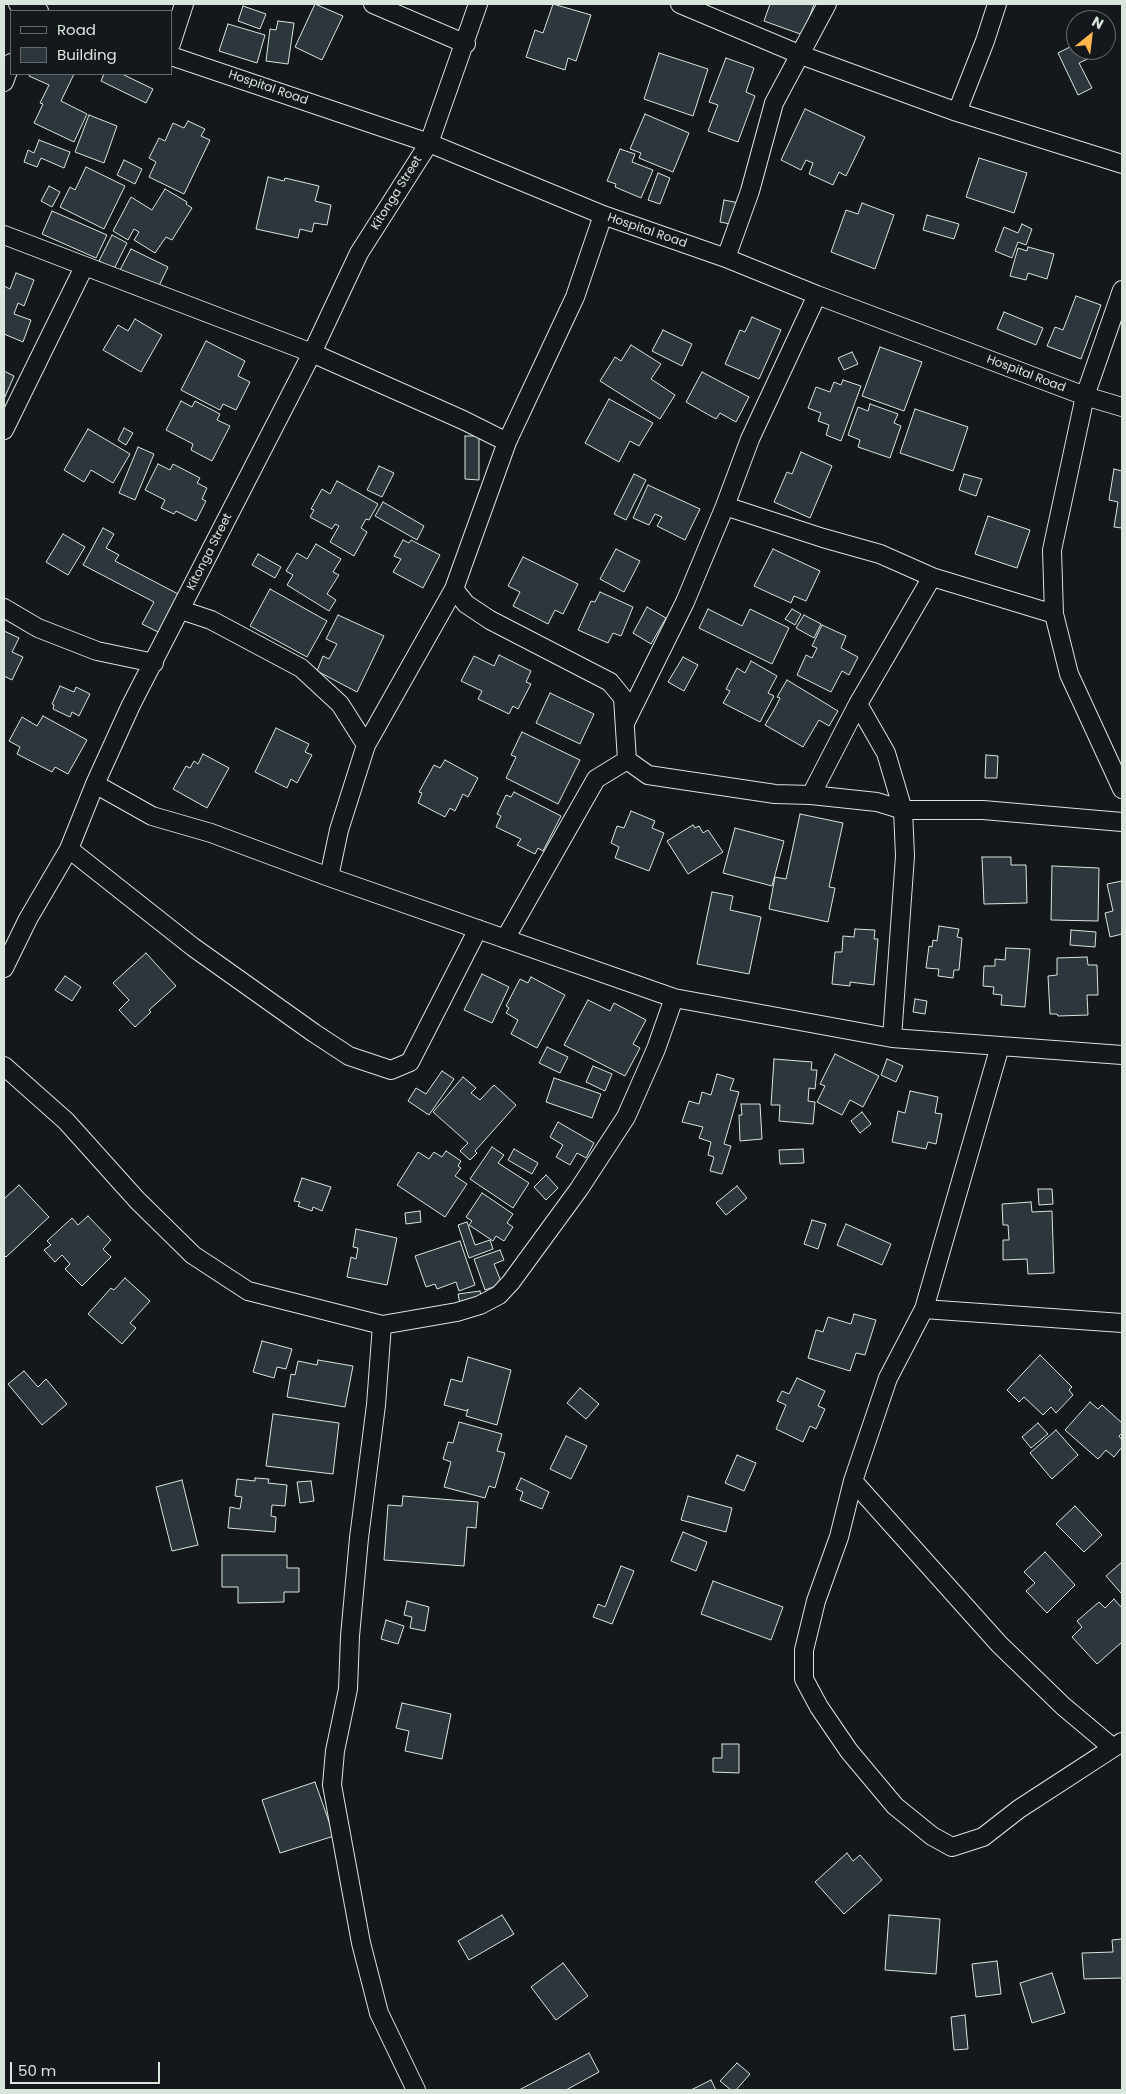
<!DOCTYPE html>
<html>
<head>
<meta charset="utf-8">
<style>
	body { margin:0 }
	#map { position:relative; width:1126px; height:2094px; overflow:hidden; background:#14181c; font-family:Poppins,sans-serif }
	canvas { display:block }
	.frame { position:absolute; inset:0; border:5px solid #d8e6dc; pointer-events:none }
	.legend { position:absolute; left:10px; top:10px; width:162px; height:65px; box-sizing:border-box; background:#14181c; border:1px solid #626a69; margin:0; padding:6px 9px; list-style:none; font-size:15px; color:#d8e6dc }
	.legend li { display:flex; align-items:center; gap:10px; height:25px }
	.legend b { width:25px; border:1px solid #626a69 }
	.north { position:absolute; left:1066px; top:10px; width:50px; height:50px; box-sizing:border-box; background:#14181c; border:1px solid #626a69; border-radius:50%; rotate:29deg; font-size:14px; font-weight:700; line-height:20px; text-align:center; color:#d8e6dc }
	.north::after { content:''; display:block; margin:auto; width:18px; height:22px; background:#ffb74d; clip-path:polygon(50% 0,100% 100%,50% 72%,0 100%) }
	.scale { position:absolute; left:10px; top:2062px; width:150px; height:22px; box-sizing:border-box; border:2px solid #d8e6dc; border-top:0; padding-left:6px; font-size:15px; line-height:18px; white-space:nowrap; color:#d8e6dc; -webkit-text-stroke:4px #14181c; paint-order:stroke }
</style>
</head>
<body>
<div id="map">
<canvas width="1126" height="2094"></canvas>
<div class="frame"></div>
<ul class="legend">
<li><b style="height:6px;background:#14181c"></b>Road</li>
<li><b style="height:14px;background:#2c363c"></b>Building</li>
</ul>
<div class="north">N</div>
<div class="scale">50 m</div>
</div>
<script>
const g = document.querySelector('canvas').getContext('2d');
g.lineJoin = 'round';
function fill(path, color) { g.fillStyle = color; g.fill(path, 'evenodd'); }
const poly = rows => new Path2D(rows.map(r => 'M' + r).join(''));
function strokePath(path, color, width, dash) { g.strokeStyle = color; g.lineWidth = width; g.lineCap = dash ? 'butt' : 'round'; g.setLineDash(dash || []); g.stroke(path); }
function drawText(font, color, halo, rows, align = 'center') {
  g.font = font + ' Poppins,sans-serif'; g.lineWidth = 4; g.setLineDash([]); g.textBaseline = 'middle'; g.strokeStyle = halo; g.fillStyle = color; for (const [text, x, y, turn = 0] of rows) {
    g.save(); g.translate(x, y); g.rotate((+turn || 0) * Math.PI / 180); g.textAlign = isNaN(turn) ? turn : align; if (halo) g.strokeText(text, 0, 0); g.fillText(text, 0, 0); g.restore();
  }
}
const building = poly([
	[315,4,343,16,322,60,295,47,315,4],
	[553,4,591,15,576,61,568,58,565,70,526,57,535,30,543,33,553,4],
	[770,4,814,4,803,35,764,21,770,4],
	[243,6,266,14,260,29,238,21,243,6],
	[278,21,294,23,288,64,266,61,270,29,276,30,278,21],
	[228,24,265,35,257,63,219,51,228,24],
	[1076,44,1076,50,1106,50,1079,63,1092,88,1078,95,1058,53,1076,44],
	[659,53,708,69,693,116,644,99,659,53],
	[726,58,754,68,746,92,755,96,738,142,708,131,718,105,709,102,726,58],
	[30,74,74,74,61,101,87,114,74,142,34,123,43,104,40,103,49,85,29,76,30,74],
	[104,74,122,74,153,89,146,103,101,81,104,74],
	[805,109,865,137,846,176,839,172,833,185,809,174,813,163,806,160,801,170,781,160,805,109],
	[645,114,689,133,673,172,639,158,641,153,630,149,645,114],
	[89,115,117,126,104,163,75,152,89,115],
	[188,121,205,129,201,136,210,140,184,194,149,177,156,162,149,158,159,138,165,141,173,123,184,128,188,121],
	[39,140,70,152,64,168,41,158,37,167,24,162,28,150,34,153,39,140],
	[620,149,635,154,632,162,653,170,641,198,615,187,616,184,607,181,620,149],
	[979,158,1027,173,1014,213,966,197,979,158],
	[124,160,142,169,135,184,117,175,124,160],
	[86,167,125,186,104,229,60,207,70,187,75,190,86,167],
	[658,173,670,178,660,204,648,200,658,173],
	[268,177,284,181,285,178,319,186,315,201,331,205,327,225,314,223,312,232,300,229,298,238,256,229,268,177],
	[49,186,60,192,52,207,41,201,49,186],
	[165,189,187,202,186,204,192,208,172,240,166,237,155,253,134,240,139,232,134,229,128,240,113,231,131,197,152,210,165,189],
	[724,200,739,203,735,225,720,222,724,200],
	[862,203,894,215,875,269,831,252,846,210,858,214,862,203],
	[52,211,107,235,96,258,42,234,52,211],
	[927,215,959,224,954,239,923,230,927,215],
	[1022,224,1032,229,1026,245,1018,242,1012,258,995,251,1004,227,1018,233,1022,224],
	[112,235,127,243,114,269,99,261,112,235],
	[1028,247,1054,254,1047,279,1028,273,1026,280,1010,276,1018,248,1027,251,1028,247],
	[131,249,168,267,158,288,120,270,131,249],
	[16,273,34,280,24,306,18,303,14,314,31,320,23,342,4,334,4,286,10,289,16,273],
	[1076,296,1101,305,1081,359,1047,346,1055,327,1063,330,1076,296],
	[1004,312,1043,328,1036,345,997,329,1004,312],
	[752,317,781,330,759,379,725,364,740,330,745,332,752,317],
	[135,319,162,335,141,372,103,350,118,325,128,331,135,319],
	[663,330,692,344,682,366,652,351,663,330],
	[206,341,245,361,238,376,250,382,236,410,223,404,220,410,181,390,206,341],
	[631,345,661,364,651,379,675,395,660,419,600,381,615,357,621,361,631,345],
	[880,347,922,362,904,411,862,396,880,347],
	[852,352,858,364,844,370,838,358,852,352],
	[4,371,14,376,4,399,4,371],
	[702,372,749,397,736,422,720,413,716,419,686,402,702,372],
	[843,380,861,386,841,441,826,435,829,425,818,421,821,413,808,408,816,387,830,392,834,382,841,385,843,380],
	[609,399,653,423,639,446,630,441,619,462,585,443,609,399],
	[181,401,192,407,195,401,220,414,217,420,230,426,212,461,191,450,193,444,166,430,181,401],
	[870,404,898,414,894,423,901,426,890,458,858,447,860,440,848,435,858,407,868,411,870,404],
	[915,409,968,427,953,471,900,453,915,409],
	[124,428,133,433,126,445,118,440,124,428],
	[88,429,130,454,113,483,91,470,84,482,64,470,88,429],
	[465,436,479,436,479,480,465,479,465,436],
	[138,447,154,454,135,500,119,493,138,447],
	[801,452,832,466,810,518,774,502,787,472,792,474,801,452],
	[158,464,170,470,173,464,200,478,197,483,207,488,202,499,206,501,196,521,176,511,174,514,161,508,165,500,145,490,158,464],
	[379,466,394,473,382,497,367,490,379,466],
	[1114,469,1122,471,1122,528,1114,527,1118,502,1109,500,1114,469],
	[634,474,646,480,626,520,614,514,634,474],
	[964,474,982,479,976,496,959,490,964,474],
	[337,481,378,504,369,520,366,519,361,528,367,532,354,556,330,542,339,526,335,524,332,529,310,517,314,510,311,509,322,489,330,494,337,481],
	[648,485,700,509,685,540,657,526,662,517,655,514,649,525,633,518,648,485],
	[383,502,424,526,417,540,375,516,383,502],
	[988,516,1030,530,1017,568,975,554,988,516],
	[103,528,114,534,106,548,119,555,115,561,180,595,160,633,142,624,154,602,83,565,103,528],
	[63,534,85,547,68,575,46,562,63,534],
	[403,540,409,543,411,540,440,555,423,588,393,572,401,559,394,556,403,540],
	[316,544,341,559,333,572,339,575,327,594,336,600,329,611,287,585,293,575,286,571,297,553,307,559,316,544],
	[616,549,640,561,624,592,600,579,616,549],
	[773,549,820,571,806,601,794,596,791,603,754,586,773,549],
	[258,554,281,567,275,578,252,565,258,554],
	[523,557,578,584,563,614,555,610,548,624,513,606,520,592,508,586,523,557],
	[270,589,327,621,307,657,250,626,270,589],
	[600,592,633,607,621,636,613,633,608,643,578,630,591,601,595,602,600,592],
	[647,607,666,618,651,644,633,633,647,607],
	[708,609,742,626,750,609,789,628,772,664,699,628,708,609],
	[792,609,801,614,795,625,785,619,792,609],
	[338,615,384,636,357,692,317,671,323,656,329,659,337,644,326,639,338,615],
	[804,615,821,624,814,638,796,628,804,615],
	[822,625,846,636,841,648,858,657,849,675,842,671,831,692,797,675,806,655,812,658,817,648,812,646,822,625],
	[4,631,19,638,12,652,23,657,12,680,4,676,4,631],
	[499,655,531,671,526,682,531,684,518,709,513,706,509,714,478,699,482,691,461,681,474,656,494,666,499,655],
	[683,657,698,665,684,691,668,682,683,657],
	[751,661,777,676,768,693,774,696,760,722,723,703,730,691,726,689,737,668,745,673,751,661],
	[787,680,838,711,829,726,819,720,803,747,765,725,775,708,780,698,777,697,787,680],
	[60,686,74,692,76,687,90,694,79,716,72,712,70,717,53,709,54,705,52,704,60,686],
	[550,693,594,714,580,744,536,723,550,693],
	[43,716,87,740,68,774,55,767,52,772,17,754,20,747,9,741,22,717,37,726,43,716],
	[276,728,309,744,305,752,312,755,297,783,291,779,287,788,255,772,276,728],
	[522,732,580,760,558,804,506,778,516,757,511,755,522,732],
	[203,754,229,768,207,808,173,789,186,766,190,768,194,761,198,764,203,754],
	[986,755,998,756,997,778,985,778,986,755],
	[445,760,478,778,468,797,463,794,455,811,450,808,445,817,418,803,422,793,419,792,434,765,440,768,445,760],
	[514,792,561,816,543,851,538,848,535,854,517,845,521,839,496,827,501,816,497,814,506,795,511,797,514,792],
	[631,811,655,821,652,828,664,833,649,871,615,858,619,847,611,843,617,826,624,828,631,811],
	[800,814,843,823,829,887,835,888,828,922,769,909,775,877,786,879,800,814],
	[693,825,695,828,699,826,703,833,708,830,723,852,688,874,667,841,693,825],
	[735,828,784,841,772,886,723,873,735,828],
	[982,857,1011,857,1011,865,1026,865,1027,903,984,904,982,857],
	[1052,866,1099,868,1098,921,1051,920,1052,866],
	[1122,881,1122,934,1110,937,1105,913,1113,911,1107,884,1122,881],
	[712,892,733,896,730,910,761,917,749,974,697,964,712,892],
	[939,926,959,929,957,937,962,938,959,970,954,970,953,978,938,976,939,969,926,968,929,946,932,947,933,940,937,941,939,926],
	[855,929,875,930,874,939,878,939,874,985,850,982,850,986,832,984,835,952,842,952,843,936,854,937,855,929],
	[1071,930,1096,932,1095,947,1070,945,1071,930],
	[1006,948,1030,949,1025,1007,1001,1005,1002,995,993,994,994,987,983,986,984,966,995,966,995,959,1005,960,1006,948],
	[146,953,176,986,149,1010,151,1012,135,1027,119,1010,129,1000,113,983,146,953],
	[1087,957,1088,965,1097,965,1098,995,1087,995,1088,1015,1058,1016,1057,1014,1050,1014,1048,976,1057,975,1057,958,1087,957],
	[482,974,509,987,492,1023,464,1010,482,974],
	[65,976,81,987,72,1001,55,990,65,976],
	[531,977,565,995,537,1048,511,1034,518,1020,506,1013,509,1008,506,1006,520,979,528,983,531,977],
	[915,999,927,1001,925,1014,913,1012,915,999],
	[588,1000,610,1011,614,1003,646,1020,633,1044,640,1048,625,1076,564,1045,588,1000],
	[547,1047,568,1057,560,1073,539,1063,547,1047],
	[835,1054,879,1076,863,1107,850,1100,842,1115,817,1102,825,1086,820,1084,835,1054],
	[774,1059,812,1062,811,1070,817,1070,815,1089,809,1088,808,1101,815,1102,813,1124,779,1121,780,1105,771,1105,774,1059],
	[887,1059,903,1066,896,1082,881,1075,887,1059],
	[593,1066,612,1074,605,1091,586,1082,593,1066],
	[442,1071,454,1079,429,1115,408,1101,416,1088,426,1094,442,1071],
	[717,1074,734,1079,730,1090,739,1092,724,1144,731,1146,722,1174,710,1171,714,1157,708,1155,711,1142,699,1138,703,1127,682,1122,689,1101,699,1104,702,1092,711,1095,717,1074],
	[463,1077,476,1088,471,1093,480,1100,494,1085,516,1105,475,1151,477,1153,470,1160,460,1151,468,1143,433,1112,463,1077],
	[554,1078,601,1094,592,1118,546,1102,554,1078],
	[910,1091,938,1097,935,1113,942,1114,936,1144,928,1142,926,1149,892,1142,898,1111,905,1113,910,1091],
	[741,1104,760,1104,762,1139,740,1141,739,1115,742,1115,741,1104],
	[862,1112,871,1124,860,1133,851,1121,862,1112],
	[558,1122,594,1143,586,1158,577,1153,570,1165,556,1157,563,1145,550,1137,558,1122],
	[492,1147,504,1155,498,1163,529,1183,513,1208,470,1179,492,1147],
	[514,1149,538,1163,532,1174,508,1160,514,1149],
	[803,1149,804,1163,780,1164,779,1150,803,1149],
	[446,1151,461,1161,458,1166,461,1168,455,1176,467,1184,445,1217,397,1185,418,1152,429,1159,434,1152,442,1157,446,1151],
	[546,1175,558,1188,546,1200,534,1187,546,1175],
	[302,1178,331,1187,322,1211,313,1207,312,1211,298,1206,300,1202,294,1201,302,1178],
	[19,1185,49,1217,6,1257,4,1255,4,1199,19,1185],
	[737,1186,747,1198,726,1215,716,1203,737,1186],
	[1038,1189,1052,1189,1053,1204,1039,1205,1038,1189],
	[482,1193,513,1214,507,1223,513,1227,504,1241,496,1236,493,1241,469,1225,472,1221,466,1217,482,1193],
	[1031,1202,1032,1212,1052,1211,1054,1273,1028,1274,1027,1259,1003,1260,1003,1240,1009,1240,1008,1225,1003,1225,1002,1204,1031,1202],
	[420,1211,421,1222,406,1224,405,1213,420,1211],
	[88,1216,111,1240,103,1249,111,1257,82,1286,65,1269,70,1264,62,1255,55,1262,44,1250,51,1245,47,1241,72,1218,78,1225,88,1216],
	[812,1220,826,1224,818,1249,804,1244,812,1220],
	[467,1222,475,1245,490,1240,493,1249,469,1258,458,1225,467,1222],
	[846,1224,891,1244,882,1265,837,1245,846,1224],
	[356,1229,397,1238,387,1285,347,1277,351,1257,356,1259,358,1248,353,1247,356,1229],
	[460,1241,475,1285,459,1291,456,1282,437,1289,435,1284,426,1287,415,1256,460,1241],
	[500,1250,504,1260,494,1264,502,1284,485,1290,474,1259,500,1250],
	[125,1278,150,1301,130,1323,136,1328,122,1344,88,1314,111,1288,114,1290,125,1278],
	[480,1291,482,1301,460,1304,458,1294,480,1291],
	[854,1314,876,1320,865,1355,856,1353,850,1371,808,1358,816,1330,823,1332,828,1317,851,1324,854,1314],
	[262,1341,292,1349,286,1369,277,1367,274,1378,253,1372,262,1341],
	[1040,1355,1072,1387,1069,1390,1073,1395,1056,1413,1051,1407,1043,1415,1024,1397,1019,1402,1007,1390,1040,1355],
	[468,1357,511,1370,497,1425,466,1416,468,1409,467,1411,444,1405,451,1379,462,1382,468,1357],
	[318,1360,353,1366,345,1407,287,1397,291,1374,295,1375,298,1361,317,1365,318,1360],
	[24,1371,38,1387,46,1379,67,1404,42,1425,8,1384,24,1371],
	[797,1378,825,1391,818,1406,825,1409,816,1429,810,1426,803,1442,776,1429,786,1405,777,1401,782,1391,789,1394,797,1378],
	[580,1388,599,1404,586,1419,567,1403,580,1388],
	[1090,1402,1098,1409,1102,1405,1122,1423,1122,1433,1119,1436,1122,1440,1122,1447,1114,1457,1106,1450,1098,1459,1065,1430,1090,1402],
	[273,1414,339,1423,333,1474,266,1466,273,1414],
	[459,1422,502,1434,497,1451,505,1453,495,1488,489,1486,485,1498,444,1487,451,1462,443,1459,448,1442,453,1443,459,1422],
	[1038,1423,1048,1434,1031,1448,1022,1437,1038,1423],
	[1056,1430,1078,1455,1052,1479,1030,1453,1056,1430],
	[566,1436,587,1446,571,1479,550,1469,566,1436],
	[737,1455,756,1463,744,1491,725,1483,737,1455],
	[255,1478,269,1479,268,1483,287,1485,285,1506,272,1505,271,1516,276,1517,275,1532,228,1528,230,1507,240,1509,242,1497,235,1496,237,1479,255,1481,255,1478],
	[521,1478,549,1492,542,1509,520,1500,523,1492,516,1489,521,1478],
	[182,1480,198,1545,172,1551,156,1487,182,1480],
	[311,1481,314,1501,300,1503,297,1482,311,1481],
	[403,1496,478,1502,476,1528,467,1527,464,1566,384,1560,388,1505,402,1506,403,1496],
	[688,1496,732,1508,726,1532,681,1520,688,1496],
	[1075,1506,1102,1535,1084,1552,1056,1524,1075,1506],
	[683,1532,707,1542,696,1571,671,1561,683,1532],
	[1045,1552,1075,1585,1047,1613,1026,1591,1035,1583,1024,1572,1045,1552],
	[222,1555,287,1555,287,1568,299,1568,299,1592,284,1592,284,1602,238,1603,238,1587,222,1587,222,1555],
	[1122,1562,1122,1592,1121,1593,1106,1576,1122,1562],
	[621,1566,634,1571,612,1624,593,1617,598,1604,605,1607,621,1566],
	[713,1581,783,1607,771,1640,701,1614,713,1581],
	[1114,1599,1122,1608,1122,1642,1097,1664,1072,1637,1082,1627,1077,1621,1099,1602,1105,1608,1114,1599],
	[407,1601,429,1607,425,1631,410,1628,412,1617,404,1615,407,1601],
	[386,1620,404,1626,398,1644,381,1639,386,1620],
	[402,1703,451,1714,442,1759,405,1751,409,1731,396,1728,402,1703],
	[722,1744,739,1744,739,1773,713,1772,713,1758,722,1758,722,1744],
	[315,1782,334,1836,280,1853,262,1800,315,1782],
	[847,1853,853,1861,860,1855,882,1880,844,1914,815,1882,847,1853],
	[502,1915,514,1934,469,1960,458,1941,502,1915],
	[889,1915,940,1919,936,1974,885,1970,889,1915],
	[1122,1939,1122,1978,1084,1979,1082,1953,1113,1952,1112,1940,1122,1939],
	[997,1961,1001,1994,976,1997,972,1964,997,1961],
	[563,1963,588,1996,556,2020,531,1987,563,1963],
	[1052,1973,1065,2013,1032,2023,1020,1983,1052,1973],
	[965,2015,968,2049,954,2050,951,2017,965,2015],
	[589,2053,599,2072,566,2090,519,2090,589,2053],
	[737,2063,750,2074,736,2090,731,2090,720,2081,737,2063],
	[711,2080,716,2090,691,2090,711,2080]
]);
const minor = poly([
	[18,4,39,11],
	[373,4,466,44],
	[680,4,801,55,957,112,1122,164],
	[171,44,184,4],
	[171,56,429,143,603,215,726,258,817,295,1085,396,1122,407],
	[4,82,11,63],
	[957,112,985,41,997,4],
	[603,215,575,297,507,442,454,589,466,604,490,620,610,682,623,698,627,760,648,775,775,794,811,795,877,802,903,810,983,810,1122,822],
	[4,235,312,353,463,420,507,442],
	[726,258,750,191,774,103,827,4],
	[1122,290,1085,396,1052,550,1054,614,1069,674,1122,789],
	[4,430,84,267],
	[725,506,823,538,880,554,932,577,1054,614],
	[4,608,38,628,97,651,154,663],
	[181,610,211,620,301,668,340,704,366,745],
	[858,704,886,753,903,810,905,856,892,1038],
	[626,721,685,602,725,506,750,439,817,295],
	[95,784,152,816,211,833,329,877,674,998,892,1038,1122,1055],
	[811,795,858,704,932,577],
	[69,849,193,947,314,1033,349,1056,391,1070,410,1062,478,929],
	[329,877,339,830,366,745,454,589],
	[505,939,596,779,627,760],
	[4,968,28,919,69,849,95,784,131,705,312,353,359,253,429,143,478,4],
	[1000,1046,924,1309,888,1378,853,1481,839,1537,816,1601,804,1650,804,1679,819,1707,849,1751,895,1806,932,1836,952,1847,983,1837,1019,1809,1122,1742],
	[4,1066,66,1121,137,1200,193,1255,248,1291,382,1325,457,1312,480,1305,499,1295,511,1282,579,1189,626,1117,656,1049,674,998],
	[924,1309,1122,1323],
	[382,1325,376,1405,359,1538,350,1636,348,1689,335,1751,332,1785,361,1943,379,2013,416,2090],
	[853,1481,999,1644,1063,1706,1113,1748]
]);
const streetNames = [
	["Hospital Road",268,88,19],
	["Kitonga Street",397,193,-58],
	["Hospital Road",647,231,19],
	["Hospital Road",1026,374,21],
	["Kitonga Street",210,552,-63]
];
fill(building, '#2c363c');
strokePath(building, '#d8e6dc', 1);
strokePath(minor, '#d8e6dc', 20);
strokePath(minor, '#14181c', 18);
drawText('12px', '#d8e6dc', '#14181c', streetNames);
</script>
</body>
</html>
